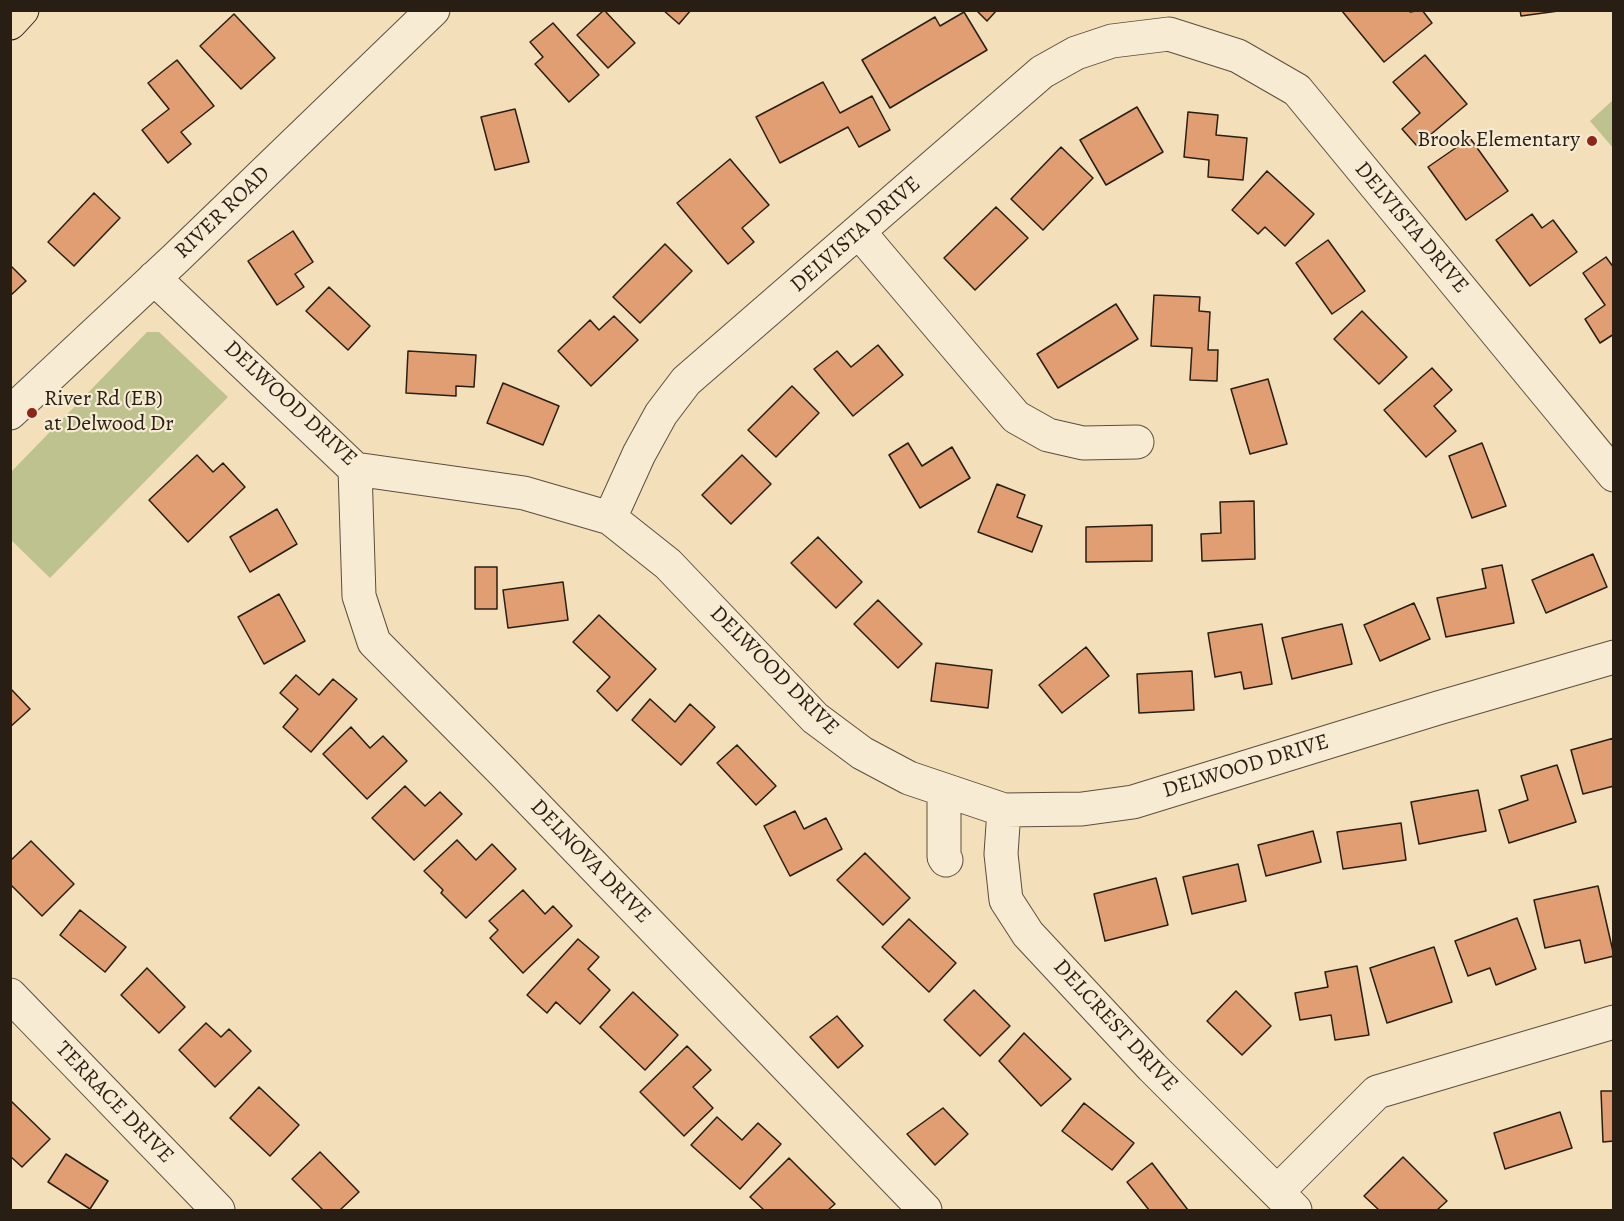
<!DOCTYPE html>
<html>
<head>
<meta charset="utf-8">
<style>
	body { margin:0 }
	#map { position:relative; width:1624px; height:1221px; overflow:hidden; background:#f3e0bb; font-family:Alegreya,serif }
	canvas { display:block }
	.frame { position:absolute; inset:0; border:12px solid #291e13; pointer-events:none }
</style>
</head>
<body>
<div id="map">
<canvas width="1624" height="1221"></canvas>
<div class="frame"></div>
</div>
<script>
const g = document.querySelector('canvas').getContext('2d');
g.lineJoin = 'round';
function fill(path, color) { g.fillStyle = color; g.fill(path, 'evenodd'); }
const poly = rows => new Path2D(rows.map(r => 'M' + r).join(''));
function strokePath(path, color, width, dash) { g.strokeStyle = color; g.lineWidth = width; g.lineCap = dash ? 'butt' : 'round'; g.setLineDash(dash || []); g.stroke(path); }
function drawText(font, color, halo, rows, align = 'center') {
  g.font = font + ' Alegreya,serif'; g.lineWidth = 4.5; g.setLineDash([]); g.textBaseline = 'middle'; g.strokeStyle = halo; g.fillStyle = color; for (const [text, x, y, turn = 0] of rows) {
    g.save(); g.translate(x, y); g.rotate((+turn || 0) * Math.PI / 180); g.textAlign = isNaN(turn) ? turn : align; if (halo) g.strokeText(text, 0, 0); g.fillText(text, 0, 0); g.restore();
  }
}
const green = poly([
	[1613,100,1613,148,1590,121],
	[147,332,159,332,228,397,50,578,11,540,11,472]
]);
const building = poly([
	[604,10,635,43,608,68,577,35,604,10],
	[663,10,691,10,679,24,663,10],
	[976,10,997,10,987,21,976,10],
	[1409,10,1410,12,1422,10,1432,23,1384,62,1342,11,1409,10],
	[1520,10,1566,10,1521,16,1520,10],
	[964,12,987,50,890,108,862,60,935,17,940,26,964,12],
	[234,14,275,58,241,89,200,46,234,14],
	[553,23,599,75,569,102,535,64,543,57,530,42,553,23],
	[1425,55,1467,104,1417,146,1402,129,1420,113,1393,82,1425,55],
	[177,60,214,106,181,132,191,144,168,163,142,130,169,109,148,83,177,60],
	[823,82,840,113,872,96,890,130,859,147,848,127,780,163,756,117,823,82],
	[1137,107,1163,152,1106,185,1080,140,1137,107],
	[515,109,529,162,495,170,481,117,515,109],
	[1188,112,1218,115,1216,135,1247,138,1243,180,1208,177,1209,160,1184,157,1188,112],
	[1470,138,1508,191,1466,220,1428,167,1470,138],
	[1061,147,1093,178,1043,230,1011,199,1061,147],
	[730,159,769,205,742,228,754,242,728,264,677,203,730,159],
	[1267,171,1314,214,1285,246,1265,227,1258,234,1232,210,1267,171],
	[94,193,120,218,74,266,48,242,94,193],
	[996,207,1028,238,975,290,944,258,996,207],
	[1532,214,1542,228,1553,220,1577,252,1530,286,1496,240,1532,214],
	[293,231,313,262,295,274,304,287,277,305,248,261,293,231],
	[1328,240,1365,291,1332,314,1296,263,1328,240],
	[665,244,692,271,640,323,613,297,665,244],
	[1606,257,1614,268,1614,334,1600,343,1585,319,1605,305,1583,273,1606,257],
	[10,265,26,281,10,296,10,265],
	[329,287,370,326,348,350,306,311,329,287],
	[1154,295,1200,297,1199,311,1210,312,1208,350,1218,350,1217,381,1190,380,1192,348,1151,346,1154,295],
	[1116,304,1138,339,1058,388,1037,354,1116,304],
	[1362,311,1407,357,1379,384,1334,339,1362,311],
	[614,316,638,340,591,386,558,351,590,320,599,330,614,316],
	[878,345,903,375,853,416,814,369,837,351,851,367,878,345],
	[408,351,476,355,474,387,456,386,456,396,406,393,408,351],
	[1432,368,1452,390,1434,406,1456,431,1426,457,1384,410,1432,368],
	[1268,379,1287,444,1250,454,1231,389,1268,379],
	[503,383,559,406,543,445,487,423,503,383],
	[792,386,819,413,776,457,748,430,792,386],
	[908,443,922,466,952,447,970,478,920,508,889,455,908,443],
	[1482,443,1506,506,1472,518,1449,456,1482,443],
	[197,455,213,472,223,463,245,487,188,542,149,500,197,455],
	[742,455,771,484,731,524,702,495,742,455],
	[997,484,1025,495,1017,517,1042,526,1032,552,978,532,997,484],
	[1254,501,1255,559,1202,561,1201,534,1221,533,1220,502,1254,501],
	[277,509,297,544,250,572,230,537,277,509],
	[1152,525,1152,561,1086,562,1086,527,1152,525],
	[818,537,862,582,836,608,791,563,818,537],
	[1593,554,1607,587,1546,613,1532,580,1593,554],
	[1502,565,1514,623,1446,637,1437,598,1486,588,1482,569,1502,565],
	[475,567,497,567,497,609,475,609,475,567],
	[563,582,568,620,508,628,503,590,563,582],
	[279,594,305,641,264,664,238,617,279,594],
	[878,600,922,644,898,668,854,624,878,600],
	[1414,603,1430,639,1380,661,1364,625,1414,603],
	[599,615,656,669,617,711,597,691,610,677,573,642,599,615],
	[1262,624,1272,684,1244,689,1241,672,1215,677,1208,633,1262,624],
	[1342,624,1352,664,1292,679,1282,638,1342,624],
	[1086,647,1109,676,1062,713,1039,685,1086,647],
	[936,663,992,670,988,708,931,701,936,663],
	[1192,671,1194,710,1139,713,1137,674,1192,671],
	[296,675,319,695,333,679,357,699,311,752,283,727,298,709,280,693,296,675],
	[10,688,30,709,10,727,10,688],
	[650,699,675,722,690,704,715,727,681,765,632,720,650,699],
	[351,727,370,748,383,736,407,761,367,799,323,754,351,727],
	[1614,738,1614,786,1583,794,1571,750,1614,738],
	[737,745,776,786,756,805,717,763,737,745],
	[1557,765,1576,822,1509,843,1499,810,1528,800,1521,776,1557,765],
	[405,786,425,806,440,792,462,814,414,860,372,818,405,786],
	[1478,790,1486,831,1419,844,1411,802,1478,790],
	[795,811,804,829,826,818,842,849,790,876,764,826,795,811],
	[1401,823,1406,860,1343,869,1337,832,1401,823],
	[1313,831,1321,862,1266,876,1258,845,1313,831],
	[457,840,476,860,492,844,516,869,466,918,441,893,443,890,424,871,457,840],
	[31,841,74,884,42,916,10,884,10,861,31,841],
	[865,853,910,898,883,925,837,880,865,853],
	[1238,864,1246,901,1192,914,1183,877,1238,864],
	[1156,878,1168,925,1105,941,1094,894,1156,878],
	[1598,886,1614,956,1585,963,1580,940,1545,948,1534,900,1598,886],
	[523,890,545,914,553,906,572,926,523,973,490,938,498,930,489,921,523,890],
	[80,910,126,947,105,972,60,935,80,910],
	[1517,918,1536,969,1496,985,1490,968,1468,976,1455,941,1517,918],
	[909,919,956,963,929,992,882,947,909,919],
	[578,939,599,957,588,969,610,990,580,1024,556,1002,547,1013,527,995,578,939],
	[1434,947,1452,1002,1387,1023,1370,968,1434,947],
	[1357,966,1369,1035,1335,1040,1331,1015,1300,1020,1295,993,1328,987,1325,972,1357,966],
	[147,968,185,1007,159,1033,121,995,147,968],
	[974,990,1010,1026,980,1056,944,1020,974,990],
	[1236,991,1271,1026,1242,1055,1207,1021,1236,991],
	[633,992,678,1035,645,1070,600,1027,633,992],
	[837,1016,863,1046,838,1068,810,1037,837,1016],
	[206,1023,221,1037,229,1029,251,1051,215,1087,179,1050,206,1023],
	[1024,1033,1071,1079,1041,1106,999,1061,1024,1033],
	[687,1046,711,1070,693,1087,713,1108,684,1136,640,1092,687,1046],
	[259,1087,299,1125,270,1156,230,1118,259,1087],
	[1601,1091,1614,1091,1614,1141,1603,1142,1601,1091],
	[10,1100,50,1139,22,1167,10,1156,10,1100],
	[1084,1103,1134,1143,1112,1170,1062,1131,1084,1103],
	[943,1108,968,1134,935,1165,907,1134,943,1108],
	[1560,1112,1572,1148,1505,1169,1494,1133,1560,1112],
	[717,1117,742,1140,758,1123,781,1144,740,1189,691,1145,717,1117],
	[320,1152,359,1192,340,1210,323,1210,292,1179,320,1152],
	[66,1154,108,1181,90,1209,48,1182,66,1154],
	[1403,1157,1447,1201,1437,1210,1379,1210,1364,1196,1403,1157],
	[789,1158,835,1204,828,1210,764,1210,750,1197,789,1158],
	[1152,1163,1188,1210,1149,1210,1127,1182,1152,1163]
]);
const minor = poly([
	[859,232,1016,417,1048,435,1083,443,1137,442],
	[154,278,355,469,524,493,610,518,668,564,815,718,862,753,909,778,1004,810,1082,809,1133,802,1438,708,1614,657],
	[10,413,176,258,433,10],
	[355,469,359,596,374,642,503,772,925,1210],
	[610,518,639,454,661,414,686,381,1042,72,1076,53,1112,41,1169,34,1238,56,1297,90,1614,475],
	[944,790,944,857,946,860],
	[1004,810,1001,854,1006,900,1028,934,1152,1067,1295,1210],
	[10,995,218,1210],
	[1277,1192,1377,1092,1614,1022]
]);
const highway = poly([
	[10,23,22,10]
]);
const markers = [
	[1592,141,6,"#8f2418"],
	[32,413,6,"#8f2418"]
];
const poiNames = [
	["Brook Elementary",1580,141],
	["River Rd (EB)",44,400,"left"],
	["at Delwood Dr",44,425,"left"]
];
const streetNames = [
	["RIVER ROAD",223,213,-44],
	["DELVISTA DRIVE",1411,228,50],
	["DELVISTA DRIVE",856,235,-41],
	["DELWOOD DRIVE",290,404,43],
	["DELWOOD DRIVE",774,671,45],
	["DELWOOD DRIVE",1246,767,-17],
	["DELNOVA DRIVE",590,862,46],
	["DELCREST DRIVE",1115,1026,47],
	["TERRACE DRIVE",114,1103,46]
];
fill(green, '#bdc28e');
fill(building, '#e09e72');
strokePath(building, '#291e13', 1.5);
strokePath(minor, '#5c4e3d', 35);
strokePath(highway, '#291e13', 35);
strokePath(minor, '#f7ebd3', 33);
strokePath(highway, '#f3e0bb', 33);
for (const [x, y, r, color] of markers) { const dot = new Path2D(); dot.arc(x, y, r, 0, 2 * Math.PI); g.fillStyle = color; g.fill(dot); strokePath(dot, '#f7ebd3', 2); }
drawText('22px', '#291e13', '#f7ebd3', poiNames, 'right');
drawText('22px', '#291e13', '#f7ebd3', streetNames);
</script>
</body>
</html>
